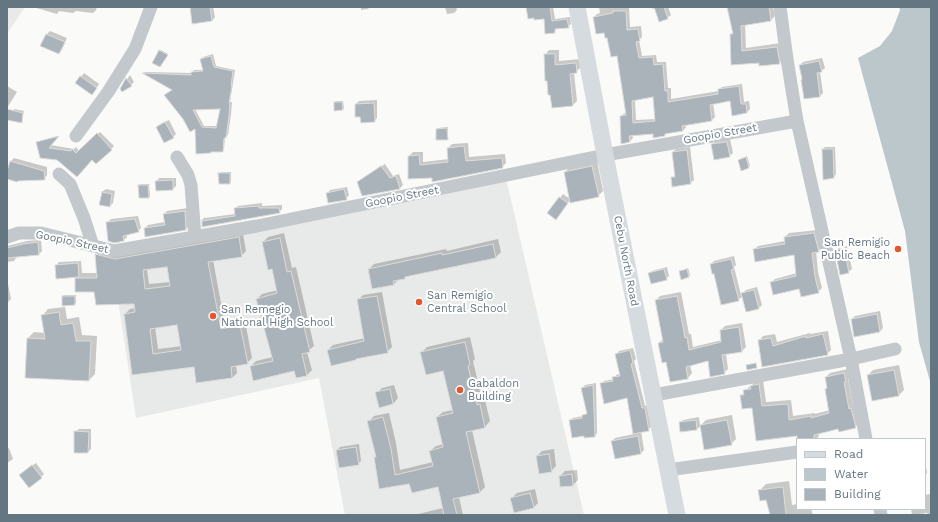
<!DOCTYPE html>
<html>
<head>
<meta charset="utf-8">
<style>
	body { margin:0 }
	#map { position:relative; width:938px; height:522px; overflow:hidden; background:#fafaf8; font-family:"Work Sans",sans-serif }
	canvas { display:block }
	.frame { position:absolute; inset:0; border:8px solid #657683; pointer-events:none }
	.legend { position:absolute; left:796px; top:438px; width:130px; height:72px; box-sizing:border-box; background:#fff; border:1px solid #c1c8cd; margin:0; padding:5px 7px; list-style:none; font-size:12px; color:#657683 }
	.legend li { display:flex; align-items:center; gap:8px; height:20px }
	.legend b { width:20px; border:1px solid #c1c8cd }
</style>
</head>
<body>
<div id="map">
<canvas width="938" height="522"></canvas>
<div class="frame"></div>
<ul class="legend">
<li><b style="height:5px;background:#d6dbdf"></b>Road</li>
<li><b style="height:11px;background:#bbc7cb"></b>Water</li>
<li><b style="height:11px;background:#aab3b9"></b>Building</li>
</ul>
</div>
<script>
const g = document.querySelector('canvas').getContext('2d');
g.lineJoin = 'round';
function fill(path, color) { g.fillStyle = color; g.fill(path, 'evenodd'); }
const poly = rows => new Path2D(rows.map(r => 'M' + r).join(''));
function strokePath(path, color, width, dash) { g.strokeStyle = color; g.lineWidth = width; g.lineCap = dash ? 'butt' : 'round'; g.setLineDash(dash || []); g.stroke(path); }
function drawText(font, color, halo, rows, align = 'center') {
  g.font = font + ' "Work Sans",sans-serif'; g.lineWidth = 4; g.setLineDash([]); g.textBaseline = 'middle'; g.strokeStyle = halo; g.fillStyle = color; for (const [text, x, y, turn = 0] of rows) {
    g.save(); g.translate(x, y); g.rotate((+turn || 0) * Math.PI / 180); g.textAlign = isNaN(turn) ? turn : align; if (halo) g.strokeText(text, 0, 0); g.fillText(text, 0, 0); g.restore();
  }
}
const built = poly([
	[7,7,25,7,7,34],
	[506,178,584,515,345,515,319,378,136,418,111,254]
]);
const water = poly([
	[899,7,931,7,931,385,919,342,905,231,858,58,880,46,892,31,900,10]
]);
const shadow = poly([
	[33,7,97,7,96,10,93,13,76,11,73,13,59,11,57,14],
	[191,7,213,7,215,17,212,21],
	[361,7,370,7,368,9,361,10],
	[445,7,456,7,457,10,454,13,447,14],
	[527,7,553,7,555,19,570,17,571,24,568,27,557,28,554,32,545,17],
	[599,7,629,7,630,27,641,26,642,37,639,40,642,56,656,55,657,62,666,62,668,88,671,88,671,99,719,91,719,90,722,87,742,84,744,102,749,101,750,109,747,112,731,100,713,103,715,117,712,120,685,124,686,127,683,131,667,133,665,135,654,133,632,135,633,138,629,142,621,116,625,113,627,113,618,55,605,32,594,17,597,14,600,13],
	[654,96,656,119,636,120,635,100],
	[652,7,668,7,671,15,667,18,655,8,652,9],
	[728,7,773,7,775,16,771,20,745,24,746,48,781,43,783,59,779,63,732,64,731,34,733,32],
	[50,31,67,38,62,50,59,53,47,34],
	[161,50,168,54,161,65,160,51],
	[549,50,559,50,559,61,580,59,580,68,574,73,577,101,573,105,547,80,545,55],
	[213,54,216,66,235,70,230,102,232,102,231,114,228,135,225,137,224,149,222,151,196,128,173,89,144,73,145,72,192,73,194,70,204,70,201,59,203,57],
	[222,108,218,126,204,126,195,109],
	[822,58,825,68,820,72,823,93,820,96,803,79,800,65,803,62],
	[84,73,99,84,95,90,81,77],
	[130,75,134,82,131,85,121,89],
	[7,86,17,92,7,108],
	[377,100,377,118,374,121,356,104,359,101],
	[336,101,343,101,344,108,343,109,335,103],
	[14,109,24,111,21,121,13,111],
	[169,120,176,134,173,137,157,127,160,124],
	[448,127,448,137,447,139,437,139,437,129,438,128],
	[100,132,114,146,97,163,92,158,80,173,37,143,39,141,39,143,50,145,74,149,76,147,79,151],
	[730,139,733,153,729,156,712,145,715,142],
	[468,143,469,157,505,154,506,163,502,167,433,177,409,156,413,152,423,152,423,162,449,159,448,148,452,144],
	[690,147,694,180,690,183,672,178,676,174,673,152,676,149],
	[825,147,835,147,836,174,834,177,823,149],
	[747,156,750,166,748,167,739,160],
	[14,158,47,167,47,175,44,179,7,178,11,161],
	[597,161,603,191,598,196,570,200,559,215,549,213,563,194,570,199,565,172,570,167],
	[385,164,393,176,399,174,403,185,400,188,363,195,358,182],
	[221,172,231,172,231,181,230,183,219,174],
	[159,178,176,178,176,186,173,189,156,182],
	[141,184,149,184,150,196,149,197,139,185],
	[347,187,349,195,346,199,327,194,330,190],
	[106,189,115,191,113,203,110,206,100,204,102,192],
	[262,203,262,206,282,205,282,209,279,212,203,226,203,219,205,217,205,218,235,214,235,209,238,206],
	[188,208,189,226,186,229,146,236,145,228,148,225,165,222,164,214,167,211],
	[138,216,141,228,138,231,127,234,127,237,124,240,107,223,111,219],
	[818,230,822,247,816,251,818,272,822,288,818,292,771,283,775,279,797,273,795,254,754,250,758,246,785,241,785,237,789,233],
	[243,233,246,251,241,256,213,260,225,325,245,321,252,358,247,363,236,365,237,373,232,378,195,366,133,374,125,314,130,309,135,308,135,303,95,291,76,278,78,276,56,266,59,262,81,261,82,273,97,273,96,255,100,250],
	[168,266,170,282,149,284,147,269],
	[178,324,182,346,158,349,155,327],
	[284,233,292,268,296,267,314,346,307,352,312,370,307,375,295,370,251,366,256,361,273,357,257,299,262,294,278,290,272,268,263,242,268,237],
	[498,239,501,252,496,257,407,275,405,278,399,279,394,284,369,269,374,264,446,249,447,251],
	[41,240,42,251,39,254,17,256,14,261,7,262,7,246,27,241],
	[847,246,852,269,848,272,836,251,839,248],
	[734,256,736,265,734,267,741,295,746,290,757,287,762,305,759,308,743,296,738,300,714,273,711,264,714,261],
	[667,267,669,276,666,279,649,274,652,271],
	[688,268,690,275,689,277,680,271],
	[7,279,11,299,7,303],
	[382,292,392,347,387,352,328,350,333,345,365,338,358,300,363,295],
	[681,292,689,334,691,334,693,347,722,340,721,330,725,326,742,323,746,347,742,351,726,354,728,369,724,373,709,360,690,365,692,373,688,378,667,361,659,343,663,339,656,300,660,296],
	[64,295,76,295,76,303,75,304,63,296],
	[65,307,67,319,79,317,82,335,97,336,95,374,89,380,28,338,34,332,45,333,42,316,48,309],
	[880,311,883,328,880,331,852,319,855,316],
	[828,331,831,350,827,354,763,366,759,341,763,336,775,334,777,342,810,333,810,334],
	[470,337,475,359,473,361,482,400,485,400,490,421,485,427,472,430,485,487,480,492,459,497,463,515,414,515,443,508,438,486,410,483,380,488,375,457,377,456,369,421,374,416,389,413,396,443,400,470,433,462,430,451,436,446,444,444,437,417,443,412,453,410,444,370,421,353,427,347],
	[633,348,636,359,634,361,645,406,647,405,651,427,648,430,641,431,644,450,641,453,615,458,612,441,615,438,634,434,628,397,601,384,604,381,614,379,616,375,620,374,616,355,619,351],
	[899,365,904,390,899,395,868,375,873,370],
	[848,369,850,377,848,379,853,405,860,423,855,427,838,428,818,433,819,436,816,439,798,439,797,435,753,407,741,396,749,387,751,386,755,382,763,380,766,402,791,400,793,416,815,413,815,414,830,410,826,377,830,373],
	[596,383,597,433,595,436,570,420,573,418,583,416,587,412,582,388,585,385],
	[394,385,398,398,393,404,377,393,382,388],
	[732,415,736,439,731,444,701,426,697,429,680,423,683,420,699,417,700,426,706,420],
	[79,429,91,429,91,449,88,452,75,432],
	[359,444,361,461,358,464,337,450,340,447],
	[9,448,13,459,7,463,7,449],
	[554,449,556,466,551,471,537,456,542,451],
	[925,461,927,473,925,475],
	[36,463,44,474,41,477,23,472],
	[577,470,578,480,573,485,561,486,560,476,565,471],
	[789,481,792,505,797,504,797,509,811,509,813,515,771,515,767,499,760,490,766,484],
	[535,489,538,503,533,508,512,498,517,493],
	[931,494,931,515,928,515,927,513,912,515,911,509,925,509,925,495]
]);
const building = poly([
	[190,7,210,7,212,21,192,24,190,7],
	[526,7,550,7,552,21,567,19,569,28,555,29,555,33,545,34,544,19,534,20,534,18,528,19,526,7],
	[654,7,664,7,668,19,659,22,654,7],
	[727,7,769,7,771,21,741,26,742,51,777,47,780,64,759,66,759,63,731,65,730,34,733,34,727,7],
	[613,11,626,11,627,30,638,29,640,41,636,42,639,58,653,57,654,65,663,64,665,91,668,91,668,102,718,94,718,89,739,86,741,104,746,104,747,113,732,116,730,101,710,105,712,121,682,126,683,131,665,134,665,136,653,138,653,134,629,136,630,142,621,144,620,116,626,115,617,56,611,57,607,38,605,38,604,33,596,34,593,17,613,13,613,11],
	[653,97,655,121,633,123,632,101,653,97],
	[46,34,65,42,59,54,40,46,46,34],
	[159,50,168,55,160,67,152,63,159,50],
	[544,54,555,54,555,65,576,63,577,73,570,74,573,106,552,108,550,95,548,95,547,81,545,81,544,54],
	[211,56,214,67,233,71,231,86,232,86,229,103,230,103,229,116,226,138,224,138,223,152,211,152,211,153,196,154,195,129,190,132,183,119,164,95,172,90,142,73,191,75,191,72,203,71,200,59,211,56],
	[220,109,216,128,202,127,193,110,220,109],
	[819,61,822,72,817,73,820,97,804,99,801,80,802,79,799,65,819,61],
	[80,76,97,88,92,95,75,83,80,76],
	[126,78,132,86,122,92,120,89,126,78],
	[334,102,342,102,343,110,334,111,334,102],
	[374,103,375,122,361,123,360,117,355,117,355,104,374,103],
	[7,109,23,113,22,123,7,120,7,109],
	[165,122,174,138,164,143,156,127,165,122],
	[447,128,448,140,436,140,436,129,447,128],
	[97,133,112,150,96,164,92,160,77,177,57,160,40,158,36,142,59,136,49,148,71,151,72,149,76,153,97,133],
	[727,142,730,157,714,160,711,144,727,142],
	[464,146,466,161,502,158,503,168,432,182,432,178,408,179,408,156,419,155,420,165,448,162,447,148,464,146],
	[822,149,833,149,834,178,823,180,822,149],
	[687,150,691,184,672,187,671,177,675,177,672,152,687,150],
	[746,157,749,168,741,171,738,160,746,157],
	[10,161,44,171,45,180,18,181,17,182,7,179,7,171,10,161],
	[381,166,390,178,396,176,400,189,362,196,357,182,381,166],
	[592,166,599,197,570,203,564,172,592,166],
	[218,173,230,173,230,184,219,184,218,173],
	[173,180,173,190,156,191,155,181,173,180],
	[138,185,148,185,149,198,139,198,138,185],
	[344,189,347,200,328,203,326,193,344,189],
	[102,192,112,194,110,207,99,205,102,192],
	[559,197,568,203,556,220,547,213,559,197],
	[259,206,259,208,279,208,280,213,202,227,202,219,202,221,235,216,234,208,259,206],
	[185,211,186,230,145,237,144,228,165,225,163,214,185,211],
	[135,219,139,232,123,236,124,241,114,243,108,241,106,222,135,219],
	[814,233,819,252,812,253,815,277,819,293,801,297,799,289,773,295,770,282,796,276,794,255,755,262,753,249,785,244,784,237,814,233],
	[239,237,242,257,208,262,221,329,240,325,248,364,231,367,232,378,196,383,194,367,132,375,124,314,135,312,134,304,96,305,94,292,75,292,75,278,97,278,95,254,115,259,239,237],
	[167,267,170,286,145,289,143,270,167,267],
	[177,325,181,350,153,354,150,329,177,325],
	[280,238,287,272,291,271,310,352,302,354,307,376,296,378,294,371,253,381,250,366,273,361,256,299,277,293,272,269,268,270,262,242,280,238],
	[38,242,39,255,7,258,7,248,23,244,38,242],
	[493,244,496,258,405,277,405,279,393,281,394,285,372,289,368,269,442,253,442,255,493,244],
	[844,248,849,273,840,275,835,250,844,248],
	[731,259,734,269,731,270,739,301,721,305,714,274,712,274,710,264,731,259],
	[78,263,79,277,56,279,55,265,78,263],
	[664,269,667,280,651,284,648,273,664,269],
	[687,269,689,277,681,280,679,271,687,269],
	[754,290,759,309,746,312,741,293,754,290],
	[62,296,75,296,75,305,62,306,62,296],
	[377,296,388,353,356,359,356,360,331,366,327,350,364,341,357,299,377,296],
	[677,296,685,338,687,337,689,350,721,342,720,330,739,327,742,352,722,355,725,374,710,377,708,361,686,367,688,379,670,382,666,362,662,363,658,343,663,342,655,300,677,296],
	[59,312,61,325,73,323,76,341,91,341,89,381,25,378,27,338,45,339,41,315,59,312],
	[877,314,880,332,854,337,851,319,877,314],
	[823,334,828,355,762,367,758,340,771,338,773,346,806,336,806,338,823,334],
	[465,342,470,365,468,366,477,405,480,404,485,428,466,432,480,493,453,499,457,515,444,515,438,487,412,493,409,484,379,489,374,457,376,457,367,421,383,417,391,449,395,475,433,466,429,451,443,447,436,417,453,413,443,371,426,375,420,352,465,342],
	[630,350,633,363,631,364,642,408,645,408,649,431,633,434,627,398,604,404,600,383,613,381,612,377,620,376,615,354,630,350],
	[756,363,757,368,747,370,746,365,756,363],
	[894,370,899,396,872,401,867,375,894,370],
	[844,373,846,382,844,382,849,409,851,408,856,428,839,432,838,429,814,435,814,439,797,439,797,436,756,441,752,408,742,409,740,395,744,395,743,390,751,389,750,386,759,384,762,406,788,404,789,420,811,416,811,418,829,413,825,389,827,388,825,377,844,373],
	[593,385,595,437,584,438,584,436,572,438,569,420,582,418,582,415,587,414,581,388,593,385],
	[390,389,393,404,379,408,375,392,390,389],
	[696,420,697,430,680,432,679,422,696,420],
	[727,420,732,445,704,450,700,425,727,420],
	[74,431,89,432,88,453,74,453,74,431],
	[638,436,641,454,615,459,611,441,638,436],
	[356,447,359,465,339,468,336,450,356,447],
	[549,454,552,472,539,474,536,456,549,454],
	[32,465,42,478,29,488,19,475,32,465],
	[572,474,573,486,560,487,559,476,572,474],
	[783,487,786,515,770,515,766,500,760,501,758,490,783,487],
	[530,493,534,508,514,513,510,498,530,493]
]);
const minor = poly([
	[780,7,787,59,797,121,851,359,866,439],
	[76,136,108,92,135,49,151,7],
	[177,157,188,175,191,185,195,237],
	[59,174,70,184,84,218,93,246],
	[7,237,19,233,41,233,114,251,257,226,605,155,797,121],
	[654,395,851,359,895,349],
	[668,470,797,452],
	[880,509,881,515]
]);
const major = poly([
	[577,7,605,155,677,515]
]);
const markers = [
	[898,249,4,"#e4572e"],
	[419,302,4,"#e4572e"],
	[213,316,4,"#e4572e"],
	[460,390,4,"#e4572e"]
];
const streetNames = [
	["Goopio Street",720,134,-10],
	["Goopio Street",402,197,-11],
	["Goopio Street",72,242,12],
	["Cebu North Road",626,261,79]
];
const poiNames = [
	["San Remigio",890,243,"right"],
	["Public Beach",890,256,"right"],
	["San Remigio",427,296],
	["Central School",427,309],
	["San Remegio",221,310],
	["National High School",221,323],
	["Gabaldon",468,384],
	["Building",468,397]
];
fill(built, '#e8e9e9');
fill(water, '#bbc7cb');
fill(shadow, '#0003');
fill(building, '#aab3b9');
strokePath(building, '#dcdcda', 1);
strokePath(minor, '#c3c8cc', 13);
strokePath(major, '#d6dbdf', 17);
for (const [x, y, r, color] of markers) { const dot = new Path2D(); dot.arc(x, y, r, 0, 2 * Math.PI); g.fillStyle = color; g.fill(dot); strokePath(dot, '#fff', 1.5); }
drawText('11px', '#657683', '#fff', streetNames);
drawText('11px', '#657683', '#fff', poiNames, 'left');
</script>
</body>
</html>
